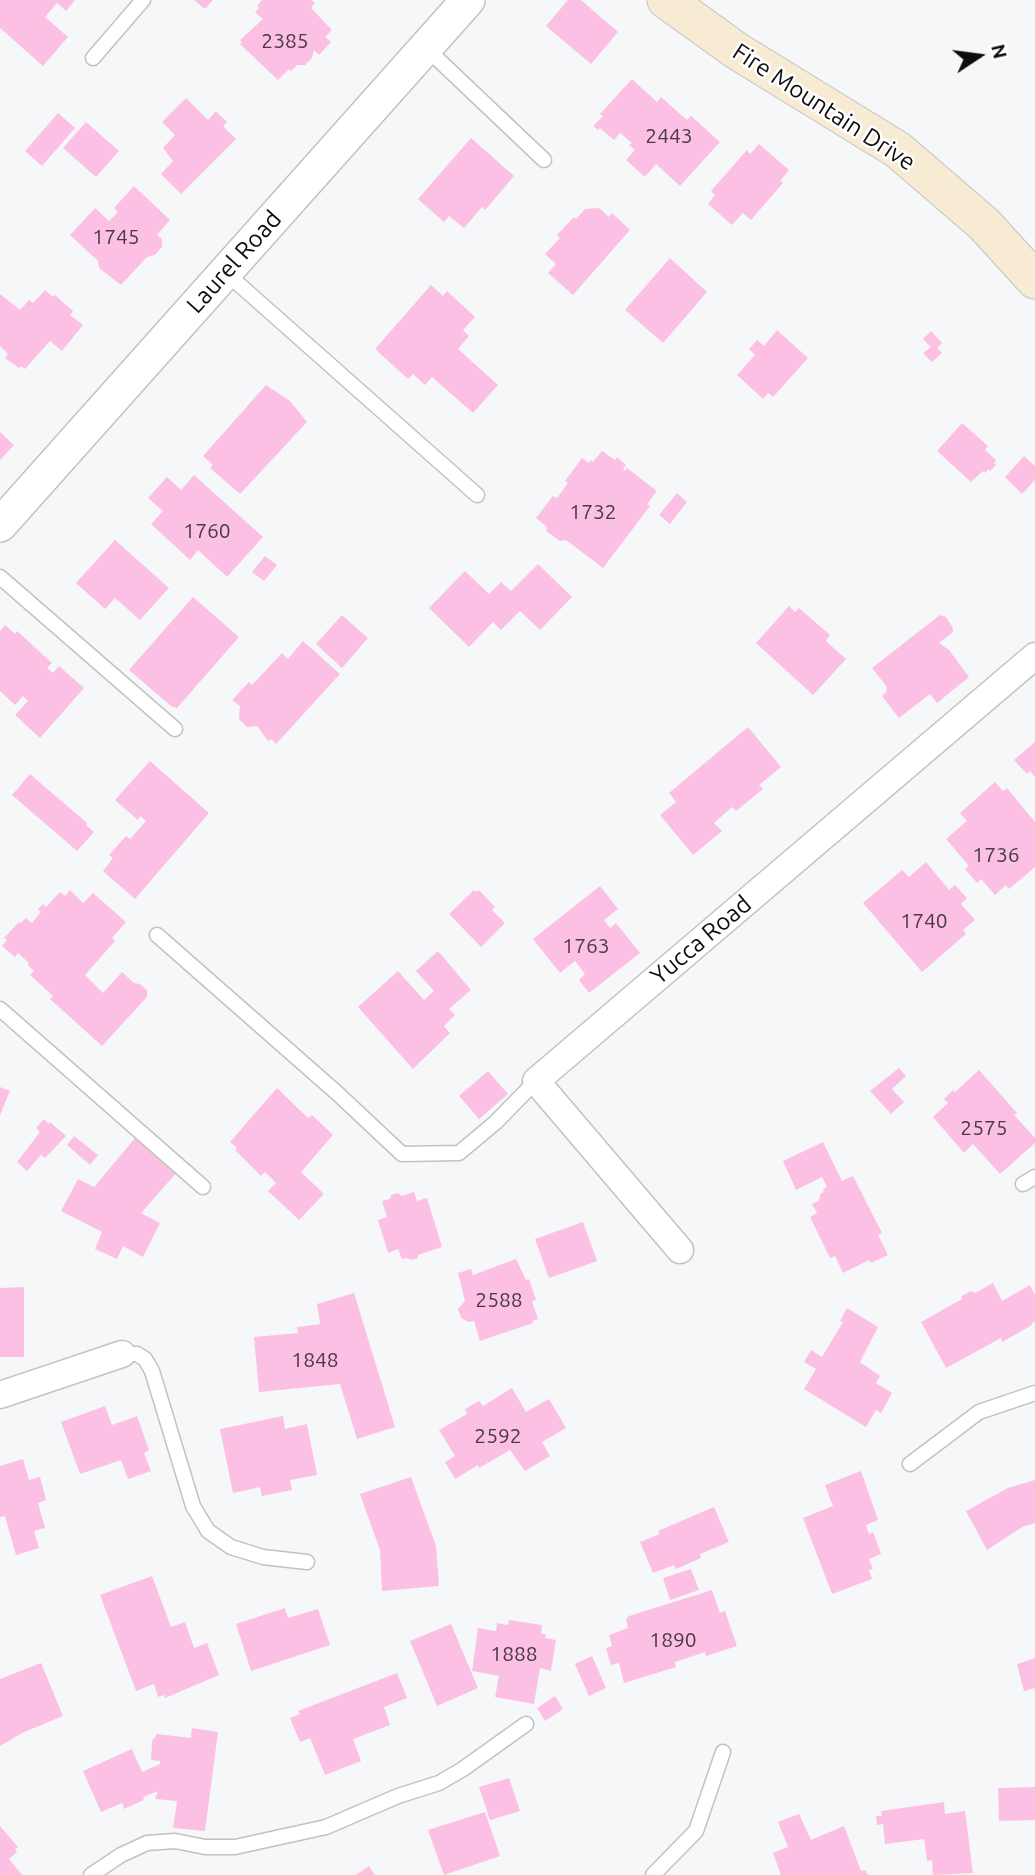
<!DOCTYPE html>
<html>
<head>
<meta charset="utf-8">
<style>
	body { margin:0 }
	#map { position:relative; width:1035px; height:1875px; overflow:hidden; background:#f6f7f8; font-family:Ubuntu,sans-serif }
	canvas { display:block }
	.north { position:absolute; left:944px; top:21px; width:70px; height:70px; -webkit-text-stroke:5px #fff; paint-order:stroke; rotate:77deg; font-size:19px; font-weight:700; line-height:28px; text-align:center; color:#0d0d0e }
	.north::after { content:''; display:block; margin:auto; width:24px; height:32px; background:#0d0d0e; clip-path:polygon(50% 0,100% 100%,50% 72%,0 100%) }
</style>
</head>
<body>
<div id="map">
<canvas width="1035" height="1875"></canvas>
<div class="north">N</div>
</div>
<script>
const g = document.querySelector('canvas').getContext('2d');
g.lineJoin = 'round';
function fill(path, color) { g.fillStyle = color; g.fill(path, 'evenodd'); }
const poly = rows => new Path2D(rows.map(r => 'M' + r).join(''));
function strokePath(path, color, width, dash) { g.strokeStyle = color; g.lineWidth = width; g.lineCap = dash ? 'butt' : 'round'; g.setLineDash(dash || []); g.stroke(path); }
function drawText(font, color, halo, rows, align = 'center') {
  g.font = font + ' Ubuntu,sans-serif'; g.lineWidth = 5; g.setLineDash([]); g.textBaseline = 'middle'; g.strokeStyle = halo; g.fillStyle = color; for (const [text, x, y, turn = 0] of rows) {
    g.save(); g.translate(x, y); g.rotate((+turn || 0) * Math.PI / 180); g.textAlign = isNaN(turn) ? turn : align; if (halo) g.strokeText(text, 0, 0); g.fillText(text, 0, 0); g.restore();
  }
}
const building = poly([
	[0,0,75,0,66,11,57,3,45,17,68,37,43,66,0,28],
	[194,0,213,0,205,9],
	[262,0,312,0,315,3,311,8,332,30,325,37,331,42,319,55,314,50,312,58,305,65,297,65,291,71,289,69,278,80,240,44,242,42,240,40,263,19,255,12,259,8,257,6],
	[568,0,581,0,618,32,591,64,546,26],
	[632,79,657,102,661,97,687,120,691,116,720,142,680,186,656,164,645,177,626,160,635,150,629,145,632,143,620,133,614,140,600,128,598,130,593,126,603,116,600,114],
	[186,98,208,120,216,111,227,122,223,126,236,139,181,194,161,174,173,161,163,148,175,135,162,122],
	[58,113,75,128,42,166,25,151],
	[86,122,119,151,96,177,63,148],
	[471,138,514,176,485,210,482,207,464,228,449,216,444,222,418,199],
	[759,144,789,170,780,181,783,183,751,220,743,213,732,225,708,204,715,195,711,191,747,150,750,154],
	[134,186,170,220,157,235,162,239,162,247,155,255,147,257,121,285,99,268,98,261,70,235,95,208,109,221,118,212,114,208],
	[599,208,609,217,612,213,630,230,573,295,548,273,556,264,545,254,560,238,557,235,574,217,576,219,585,209],
	[670,258,707,292,663,343,625,310],
	[431,285,443,296,447,291,475,317,463,330,469,336,458,349,498,385,473,413,432,377,425,385,413,374,408,379,375,349],
	[45,290,53,297,55,295,73,311,70,315,83,325,62,351,50,341,25,369,21,366,19,368,5,358,8,354,0,346,0,294,20,310,29,300,33,303],
	[777,330,808,358,773,397,768,393,763,399,737,375,755,355,749,349,757,340,764,346],
	[931,331,942,343,937,348,942,353,932,362,923,353,931,347,923,339],
	[266,385,290,401,307,422,240,494,210,468,213,465,203,456],
	[962,423,988,446,985,450,996,460,994,463,996,465,990,471,988,469,985,473,983,471,971,482,937,451],
	[0,432,14,445,0,460],
	[602,451,615,460,617,457,626,465,623,469,625,471,627,468,657,491,647,504,650,506,603,568,566,540,560,541,546,531,547,527,536,518,553,496,557,498,568,483,565,481,582,458,589,463,591,460,593,462],
	[1024,456,1035,466,1035,480,1022,494,1005,477],
	[194,475,263,537,227,577,198,550,190,560,151,524,163,511,148,498,167,477,181,490],
	[677,493,687,502,670,524,659,515],
	[115,540,169,588,140,620,115,598,105,609,76,583],
	[265,556,277,565,264,581,252,572],
	[538,564,572,597,540,630,520,611,501,630,493,622,469,647,429,608,465,571,489,594,501,582,511,591],
	[193,597,239,637,177,708,171,706,129,670],
	[789,606,795,612,799,608,830,635,826,641,846,659,813,695,756,643],
	[342,615,368,638,342,668,316,644],
	[940,615,946,617,953,628,953,632,939,643,949,650,969,677,937,703,930,694,899,718,882,696,886,692,887,687,872,668],
	[5,625,15,634,17,631,52,663,47,668,53,673,59,666,84,688,40,738,15,715,28,701,23,696,15,705,0,691,0,631],
	[303,641,340,674,276,744,271,739,268,741,257,726,247,727,239,719,240,706,232,700,249,682,252,685,282,653,288,659],
	[748,727,781,767,759,785,763,789,736,811,732,807,714,823,722,831,693,855,660,815,676,802,669,793],
	[1035,742,1035,777,1030,771,1027,774,1014,760],
	[150,761,209,813,135,899,103,871,113,858,109,855,126,836,130,839,146,821,140,816,138,820,115,800],
	[30,774,87,823,86,825,94,832,77,851,12,795],
	[995,782,1003,791,1007,788,1035,822,1035,867,1009,889,1006,885,995,895,981,879,977,883,965,869,969,866,946,839,967,821,960,813],
	[926,862,949,890,955,885,967,898,961,904,975,920,963,930,966,934,922,972,863,903,902,870,909,877],
	[600,886,618,909,604,920,610,928,616,923,640,953,589,993,579,980,585,974,575,961,560,973,533,939],
	[70,890,83,903,93,893,126,922,112,938,115,941,85,975,103,993,122,972,134,983,140,984,147,990,147,997,102,1046,50,999,53,996,30,975,34,971,28,965,29,963,18,953,15,957,2,946,7,940,4,938,19,922,21,923,26,918,32,923,41,912,38,909,43,904,46,907,60,892,65,896],
	[474,890,476,892,479,890,495,907,492,910,505,923,481,947,449,914],
	[438,951,471,990,449,1009,455,1015,444,1026,450,1033,413,1069,358,1007,398,971,424,1000,434,991,416,971],
	[899,1068,906,1076,892,1089,904,1102,891,1114,870,1091],
	[979,1070,1017,1113,1014,1115,1035,1138,1035,1143,1000,1174,973,1144,964,1153,933,1117,948,1103,944,1099,953,1090,955,1092],
	[488,1071,508,1094,479,1119,459,1096],
	[0,1087,10,1091,0,1115],
	[277,1088,308,1118,312,1115,333,1135,301,1172,324,1194,299,1220,268,1191,276,1183,265,1172,261,1176,235,1150,237,1148,230,1142],
	[44,1119,49,1124,50,1122,66,1136,45,1158,41,1155,27,1171,17,1162,40,1132,36,1128],
	[74,1136,98,1155,90,1165,67,1145],
	[136,1137,157,1155,166,1145,186,1162,141,1213,160,1223,143,1257,123,1246,117,1259,95,1249,102,1232,61,1211,78,1179,94,1187],
	[823,1142,842,1181,853,1176,882,1233,878,1235,888,1255,871,1263,869,1260,843,1273,835,1256,830,1258,810,1217,817,1213,812,1204,819,1201,820,1194,824,1192,823,1189,827,1187,822,1177,796,1190,783,1161],
	[414,1192,417,1201,427,1198,442,1247,418,1255,418,1258,411,1260,407,1258,402,1259,398,1249,388,1253,378,1220,387,1217,382,1201,390,1199,391,1195,398,1193,402,1196],
	[583,1222,597,1261,549,1278,535,1239],
	[516,1259,526,1280,529,1279,536,1300,532,1301,538,1319,532,1321,533,1323,480,1341,474,1321,469,1322,461,1318,458,1309,465,1301,458,1273,471,1269,473,1275],
	[993,1283,1002,1301,1030,1285,1035,1295,1035,1321,1031,1324,1032,1325,1002,1342,1001,1338,946,1368,921,1322,962,1299,962,1296,971,1291,975,1293],
	[24,1287,24,1357,0,1357,0,1288],
	[354,1293,395,1427,357,1439,340,1384,259,1392,254,1337,298,1333,297,1327,320,1324,317,1304],
	[847,1308,878,1327,860,1362,880,1376,876,1383,892,1393,881,1413,876,1410,866,1427,804,1389,816,1369,804,1362,811,1350,822,1357,843,1322,840,1321],
	[512,1388,526,1412,549,1399,566,1428,542,1442,550,1456,525,1471,510,1450,479,1468,478,1465,455,1479,445,1462,455,1456,439,1430,467,1414,465,1409,479,1401,483,1406],
	[105,1406,112,1425,137,1416,149,1450,144,1453,151,1471,128,1479,121,1460,80,1474,61,1422],
	[283,1416,285,1429,307,1424,317,1475,290,1480,292,1490,262,1496,260,1487,233,1493,220,1429],
	[23,1459,29,1480,40,1477,46,1500,38,1503,45,1528,34,1531,39,1548,16,1555,5,1516,0,1517,0,1466],
	[861,1471,878,1520,866,1525,869,1534,873,1532,881,1554,869,1559,873,1569,869,1570,872,1579,832,1594,803,1518,833,1506,825,1485],
	[411,1477,436,1546,439,1586,382,1591,380,1550,360,1494],
	[1035,1480,1035,1523,1022,1527,987,1550,966,1511,1008,1488],
	[714,1507,729,1542,700,1554,701,1558,676,1569,674,1565,653,1573,640,1542,660,1534,658,1531],
	[691,1569,699,1590,670,1600,663,1578],
	[152,1576,171,1627,185,1622,194,1648,207,1643,219,1675,165,1698,164,1695,158,1697,154,1684,136,1691,100,1595],
	[712,1590,720,1613,725,1611,737,1646,706,1656,705,1652,675,1662,676,1667,624,1683,619,1663,611,1665,606,1648,612,1646,609,1635,628,1628,626,1619,629,1616],
	[285,1608,288,1618,318,1609,330,1645,251,1671,236,1624],
	[509,1620,542,1625,541,1634,546,1634,545,1638,556,1640,551,1671,540,1668,534,1704,495,1697,499,1676,472,1671,478,1628,496,1631,497,1623,508,1625],
	[451,1624,478,1688,437,1706,410,1641],
	[592,1656,606,1688,589,1696,575,1664],
	[1035,1658,1035,1688,1024,1691,1017,1664],
	[41,1663,63,1716,24,1732,0,1746,0,1679],
	[397,1673,407,1698,384,1707,390,1725,353,1739,361,1761,325,1775,310,1738,300,1742,290,1718,300,1714,298,1711],
	[555,1696,563,1709,545,1721,537,1708],
	[192,1728,218,1732,205,1831,173,1828,177,1801,155,1799,158,1791,143,1797,144,1800,124,1809,122,1803,101,1812,83,1771,132,1749,142,1772,160,1764,160,1761,151,1760,152,1741,157,1734,191,1738],
	[509,1778,520,1811,490,1820,479,1787],
	[1035,1787,1035,1820,999,1821,998,1788],
	[944,1802,945,1814,965,1811,973,1873,933,1875,932,1860,927,1861,924,1839,885,1844,883,1824,877,1825,876,1816,882,1816,881,1811],
	[485,1812,500,1856,444,1875,428,1830],
	[799,1814,811,1840,844,1826,861,1871,865,1870,868,1875,781,1875,773,1853,788,1847,778,1822],
	[0,1826,18,1847,15,1849,17,1852,9,1859,22,1875,0,1875],
	[369,1866,375,1875,356,1875]
]);
const service = poly([
	[426,48,544,160],
	[93,58,143,0],
	[225,272,477,495],
	[0,577,175,729],
	[157,935,337,1093,402,1154,459,1153,496,1122,536,1081],
	[0,1009,203,1187],
	[1023,1184,1035,1177],
	[122,1354,137,1354,145,1359,152,1371,193,1506,208,1531,231,1547,263,1557,307,1562],
	[910,1464,979,1412,1035,1393],
	[91,1875,121,1855,147,1843,175,1841,205,1847,235,1847,326,1827,398,1796,439,1783,463,1769,526,1724],
	[653,1875,696,1831,723,1752]
]);
const minor = poly([
	[680,1250,536,1081,1035,656],
	[0,1395,122,1354]
]);
const tertiary = poly([
	[0,525,468,0]
]);
const secondary = poly([
	[666,0,737,51,898,150,984,224,1035,280]
]);
const numberNames = [
	["2385",285,41],
	["2443",669,136],
	["1745",116,237],
	["1732",593,512],
	["1760",207,531],
	["1736",996,855],
	["1740",924,921],
	["1763",586,946],
	["2575",984,1128],
	["2588",499,1300],
	["1848",315,1360],
	["2592",498,1436],
	["1890",673,1640],
	["1888",514,1654]
];
const streetNames = [
	["Fire Mountain Drive",824,107,33],
	["Laurel Road",234,262,-48],
	["Yucca Road",701,940,-40]
];
fill(building, '#fcc0e4');
strokePath(service, '#c1c2c3', 17);
strokePath(minor, '#c1c2c3', 29);
strokePath(tertiary, '#c1c2c3', 36);
strokePath(secondary, '#c1c2c3', 39);
strokePath(service, '#fff', 14);
strokePath(minor, '#fff', 26);
strokePath(tertiary, '#fff', 33);
strokePath(secondary, '#f8ebd3', 37);
drawText('21px', '#493a44', null, numberNames);
drawText('24px', '#0d0d0e', '#fff', streetNames);
</script>
</body>
</html>
